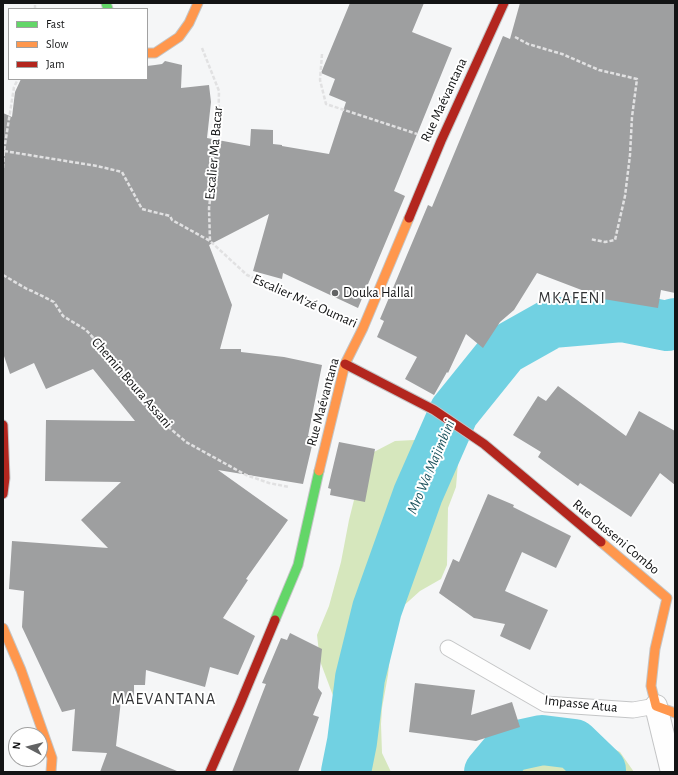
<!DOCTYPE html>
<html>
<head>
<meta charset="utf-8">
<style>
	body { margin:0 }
	#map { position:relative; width:678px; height:775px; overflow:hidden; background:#f5f6f7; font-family:"Alegreya Sans",sans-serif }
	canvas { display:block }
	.frame { position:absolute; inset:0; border:4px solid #131415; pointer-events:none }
	.legend { position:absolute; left:8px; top:8px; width:140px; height:72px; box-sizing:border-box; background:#fff; border:1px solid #a1a1a1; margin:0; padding:5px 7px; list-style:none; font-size:12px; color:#131415 }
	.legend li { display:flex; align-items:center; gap:8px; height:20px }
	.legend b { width:20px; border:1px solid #a1a1a1 }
	.north { position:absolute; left:8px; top:727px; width:40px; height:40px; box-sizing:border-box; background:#fff; border:1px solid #a1a1a1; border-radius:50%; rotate:277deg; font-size:11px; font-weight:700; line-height:16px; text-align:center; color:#131415 }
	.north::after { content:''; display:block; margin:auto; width:14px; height:18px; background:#626364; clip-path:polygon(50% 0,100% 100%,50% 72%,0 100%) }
</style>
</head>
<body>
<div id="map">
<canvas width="678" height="775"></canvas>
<div class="frame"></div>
<ul class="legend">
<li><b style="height:5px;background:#63d668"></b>Fast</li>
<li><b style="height:5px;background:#ff974d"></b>Slow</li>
<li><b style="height:5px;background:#b3261e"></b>Jam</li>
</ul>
<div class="north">N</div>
</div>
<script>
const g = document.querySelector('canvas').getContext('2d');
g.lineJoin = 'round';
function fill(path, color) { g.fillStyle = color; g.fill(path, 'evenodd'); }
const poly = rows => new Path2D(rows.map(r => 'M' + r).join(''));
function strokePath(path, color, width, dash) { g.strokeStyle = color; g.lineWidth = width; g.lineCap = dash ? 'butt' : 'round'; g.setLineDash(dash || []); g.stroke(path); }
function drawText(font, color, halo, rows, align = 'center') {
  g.font = font + ' "Alegreya Sans",sans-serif'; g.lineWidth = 4; g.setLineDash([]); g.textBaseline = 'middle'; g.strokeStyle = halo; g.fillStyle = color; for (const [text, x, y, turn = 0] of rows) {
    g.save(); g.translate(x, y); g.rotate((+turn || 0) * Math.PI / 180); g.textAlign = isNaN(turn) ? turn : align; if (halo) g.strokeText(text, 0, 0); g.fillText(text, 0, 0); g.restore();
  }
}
const green = poly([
	[414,440,440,445,458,463,456,487,448,508,447,565,441,579,420,591,400,609,391,647,388,675,382,708,381,724,382,753,391,772,338,772,340,760,342,744,342,715,332,693,320,661,317,635,329,606,341,562,349,520,357,488,370,454,395,441],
	[587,736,620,752,634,772,487,772,522,761,549,749]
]);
const river = poly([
	[346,772,352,742,360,678,377,609,418,494,454,412,504,350,552,323,622,317,667,326,675,323],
	[489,772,510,747,542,740,574,744,601,770,601,772]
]);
const building = poly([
	[350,3,424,3,412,32,452,48,394,191,405,196,358,308,283,273,282,279,253,271,269,214,209,245,232,305,220,349,241,349,241,352,284,357,322,365,308,436,314,437,303,484,218,470,288,520,246,579,248,580,223,618,255,636,238,675,210,667,205,687,146,670,145,685,134,685,134,701,121,700,116,746,177,771,177,772,100,772,107,753,72,751,75,709,62,712,22,627,24,591,9,589,12,541,108,548,81,520,121,482,45,481,46,420,135,421,93,369,46,389,34,363,10,374,3,353,3,113,12,117,15,92,21,79,147,79,147,66,155,65,162,64,165,61,182,65,181,88,209,85,211,102,207,138,250,146,251,129,273,130,273,144,282,145,282,146,329,154,346,102,329,95,335,79,321,73],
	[520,3,675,3,675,293,661,290,658,308,591,297,592,294,537,273,514,310,500,322,483,348,466,334,448,373,447,372,434,395,405,379,417,357,377,337,384,321,380,319,428,205,432,207,503,36,510,39],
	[558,386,626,436,639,411,675,431,675,485,660,473,631,517,580,483,578,486,538,457,541,452,513,435,538,396,546,401],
	[339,442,375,449,365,502,330,495,331,489,328,488],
	[488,494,514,505,513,507,571,536,556,568,522,552,505,591,548,610,530,650,500,636,505,624,474,618,439,593,453,559,459,562],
	[290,633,322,649,318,688,322,693,313,715,319,717,298,772,232,772,266,684,262,683,281,638,287,640],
	[415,683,475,690,471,715,512,702,520,727,476,741,409,732]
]);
const path = poly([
	[35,9,35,3],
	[515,37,528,44,562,54,599,70,637,79,632,117,630,155,625,196,615,240,605,242,590,239],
	[202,48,219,91,218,136,209,208,210,241],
	[322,54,320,80,326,104,417,134],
	[4,151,97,166,122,172,142,209,170,216,172,220,210,241,247,275,341,318],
	[3,168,4,151,14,87,18,79],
	[3,275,27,289,32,291,54,302,63,316,86,330,116,362,165,424,186,442,246,475,269,483,289,487]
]);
const lane = poly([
	[448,648,545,704,633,710,656,706]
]);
const street = poly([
	[656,706,672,772]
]);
const fast = poly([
	[106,3,108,9],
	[275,620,298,565,319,471]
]);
const slow = poly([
	[147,53,155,53,179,37,189,23,198,3],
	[319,471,345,364,363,328,409,218],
	[601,542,667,598,655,649,651,686,656,706,675,713],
	[3,628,21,670,52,758,51,772]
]);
const jam = poly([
	[409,218,441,141,504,3],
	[345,364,434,410,484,444,601,542],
	[3,425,5,478,3,494],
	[210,772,240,704,275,620]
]);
const markers = [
	[335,293,4,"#626364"]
];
const streetNames = [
	["Rue Maévantana",444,100,-65],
	["Escalier Ma Bacar",214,153,-85],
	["Escalier M'zé Oumari",305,301,24],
	["Chemin Boura Assani",132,383,49],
	["Rue Maévantana",323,402,-75],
	["Rue Ousseni Combo",616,537,40],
	["Impasse Atua",581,704,6]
];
const poiNames = [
	["Douka Hallal",343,293]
];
const waterNames = [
	["Mro Wa Majimbini",431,467,-67]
];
const quarterNames = [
	["MKAFENI",572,298],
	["MAEVANTANA",164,699]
];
fill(green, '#d6e7bd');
strokePath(river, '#71d1e2', 50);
fill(building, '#9e9fa0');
strokePath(lane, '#c4c5c6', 17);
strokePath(street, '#c4c5c6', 24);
strokePath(fast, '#c4c5c6', 11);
strokePath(slow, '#c4c5c6', 11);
strokePath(jam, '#c4c5c6', 11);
strokePath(path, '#e1e1e2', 2.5, [4, 2]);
strokePath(lane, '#fefefe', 15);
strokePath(street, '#fefefe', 22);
strokePath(fast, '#63d668', 9);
strokePath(slow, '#ff974d', 9);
strokePath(jam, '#b3261e', 9);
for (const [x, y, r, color] of markers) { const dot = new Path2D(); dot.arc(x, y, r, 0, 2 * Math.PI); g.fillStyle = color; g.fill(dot); strokePath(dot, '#fff', 1.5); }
drawText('14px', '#131415', '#fff', streetNames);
drawText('14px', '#131415', '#fff', poiNames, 'left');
drawText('italic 15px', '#1d545e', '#fff', waterNames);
g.letterSpacing = '1px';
drawText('16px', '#323335', '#fff', quarterNames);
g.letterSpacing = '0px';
</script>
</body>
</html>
